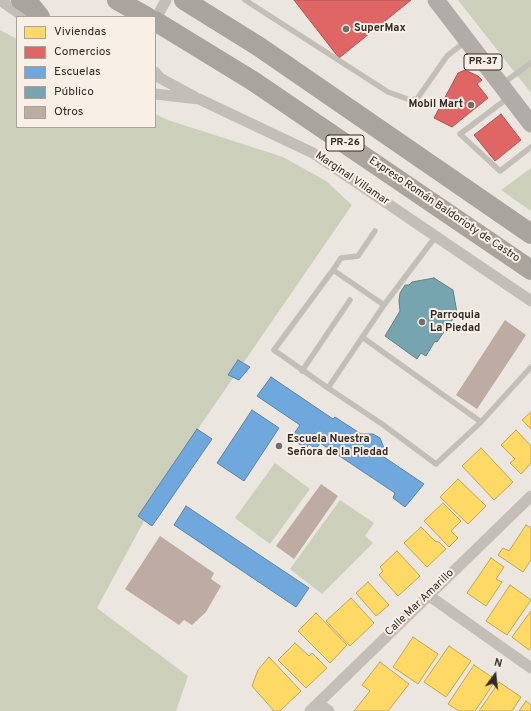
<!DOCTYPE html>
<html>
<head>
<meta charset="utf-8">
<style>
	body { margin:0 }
	#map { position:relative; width:531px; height:711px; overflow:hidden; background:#ebe6e0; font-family:Overpass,sans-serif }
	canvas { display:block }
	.legend { position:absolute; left:16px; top:16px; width:140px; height:112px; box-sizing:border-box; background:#f8f0e7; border:1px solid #aaa19a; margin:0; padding:5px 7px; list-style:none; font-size:12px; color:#342b27 }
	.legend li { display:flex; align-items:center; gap:8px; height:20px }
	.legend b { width:20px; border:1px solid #aaa19a }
	.north { position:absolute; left:475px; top:655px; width:40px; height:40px; -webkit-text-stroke:3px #f8f0e7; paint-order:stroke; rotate:15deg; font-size:11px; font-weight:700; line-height:16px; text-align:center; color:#342b27 }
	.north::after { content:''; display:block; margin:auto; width:14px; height:18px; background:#342b27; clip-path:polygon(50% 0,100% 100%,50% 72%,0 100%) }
</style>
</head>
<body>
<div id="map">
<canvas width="531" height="711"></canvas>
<ul class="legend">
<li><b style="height:11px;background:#ffd966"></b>Viviendas</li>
<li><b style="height:11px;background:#e06666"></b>Comercios</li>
<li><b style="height:11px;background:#6fa8dc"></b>Escuelas</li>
<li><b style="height:11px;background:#76a5af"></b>Público</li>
<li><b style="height:11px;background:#beaba2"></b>Otros</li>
</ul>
<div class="north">N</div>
</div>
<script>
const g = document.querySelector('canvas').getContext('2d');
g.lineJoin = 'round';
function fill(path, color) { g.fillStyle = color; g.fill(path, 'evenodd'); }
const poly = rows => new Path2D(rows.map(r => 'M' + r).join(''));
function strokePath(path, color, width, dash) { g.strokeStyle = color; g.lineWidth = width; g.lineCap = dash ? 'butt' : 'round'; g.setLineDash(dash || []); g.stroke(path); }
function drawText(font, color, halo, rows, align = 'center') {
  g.font = font + ' Overpass,sans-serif'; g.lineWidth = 4; g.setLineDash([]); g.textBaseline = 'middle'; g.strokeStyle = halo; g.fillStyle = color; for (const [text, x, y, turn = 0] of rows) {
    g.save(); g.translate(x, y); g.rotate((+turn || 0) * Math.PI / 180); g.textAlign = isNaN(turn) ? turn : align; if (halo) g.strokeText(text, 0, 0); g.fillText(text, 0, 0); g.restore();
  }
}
const green = poly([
	[458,0,531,0,531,93],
	[0,30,17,39,17,127,155,127,155,114,168,120,283,157,326,181,352,205,138,516,144,521,97,608,188,676,176,711,0,711],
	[531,168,531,211,501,190],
	[275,463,310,489,270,544,235,518],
	[340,500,374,523,365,536,373,543,322,594,290,569]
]);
const homes = poly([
	[531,412,531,429,522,420,531,412],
	[516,430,531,446,531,463,521,474,510,463,515,459,501,445,516,430],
	[481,448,513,482,494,500,462,466,481,448],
	[458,479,486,506,468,524,440,497,458,479],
	[443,503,461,521,451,531,458,538,449,547,424,521,443,503],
	[526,525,531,528,531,560,523,572,498,555,503,548,509,551,526,525],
	[421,527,435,541,439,542,446,549,427,567,404,543,421,527],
	[397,551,420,576,398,596,379,575,383,571,380,567,397,551],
	[491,558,504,567,496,579,502,582,486,606,467,593,491,558],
	[368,582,389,605,376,616,356,593,368,582],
	[510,585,531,600,507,635,486,621,510,585],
	[351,598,374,623,350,646,326,621,351,598],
	[531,611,531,647,529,650,512,637,531,611],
	[316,613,347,645,330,663,298,631,316,613],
	[413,637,438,654,418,684,393,667,413,637],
	[295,643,309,656,312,653,327,668,306,688,278,660,295,643],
	[449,646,471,661,446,697,424,682,449,646],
	[269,657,301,691,280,711,274,711,252,686,258,670,269,657],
	[380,662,409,684,388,711,354,711,370,691,362,685,380,662],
	[474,665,496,680,475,711,459,711,448,704,474,665],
	[499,682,521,697,512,711,479,711,499,682],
	[526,701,531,705,531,711,519,711,526,701]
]);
const shops = poly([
	[294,0,411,0,339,58,294,0],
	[465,70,478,76,482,80,477,84,488,98,452,127,434,118,458,73,465,70],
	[501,114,521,140,495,161,474,135,501,114]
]);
const schools = poly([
	[238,360,250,367,239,380,228,375,238,360],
	[271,377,333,419,335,417,361,434,373,434,380,438,384,448,381,455,424,484,405,507,393,498,395,493,320,443,316,449,309,444,306,449,291,438,300,425,257,396,271,377],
	[252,410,279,428,244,481,217,463,252,410],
	[197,429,212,439,152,526,138,516,197,429],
	[186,506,309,588,296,607,174,525,186,506]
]);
const public = poly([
	[434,278,453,290,457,313,437,342,435,341,426,356,421,353,417,359,385,336,400,311,399,301,400,293,405,285,409,285,412,282,434,278]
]);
const building = poly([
	[505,320,526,335,477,409,456,395],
	[321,484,338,496,294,559,276,546],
	[160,536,214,573,211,579,221,586,206,612,192,625,184,620,179,625,125,589]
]);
const lane = poly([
	[245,0,388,92,410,100,417,99,447,56,466,41],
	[502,84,531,63],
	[508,98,460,134,500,171,531,147],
	[436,236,384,305,328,388,382,424,436,464,481,422,531,367],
	[333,270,341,258,358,256,375,231],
	[362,337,481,422],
	[302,371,350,300],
	[328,388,274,350,333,270,384,305]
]);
const street = poly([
	[0,0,20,14,30,17],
	[155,20,166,0],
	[155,72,160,78,195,97],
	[155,94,199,99,313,153,531,301],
	[428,595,531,668],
	[318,703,329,711],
	[310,711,531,496]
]);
const primary = poly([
	[436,0,531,124]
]);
const highway = poly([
	[21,0,32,7,40,17],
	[117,0,147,17],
	[184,0,258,46,531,234],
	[155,21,253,81,531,270]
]);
const markers = [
	[346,29,4,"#746c68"],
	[471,105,4,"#746c68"],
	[422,322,4,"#746c68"],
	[279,446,4,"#746c68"]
];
const shields = [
	[483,62,38],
	[345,143,38]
];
const shieldNames = [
	["PR-37",483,62],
	["PR-26",345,143]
];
const poiNames = [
	["SuperMax",354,29],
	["Mobil Mart",463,105,"right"],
	["Parroquia",430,316],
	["La Piedad",430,329],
	["Escuela Nuestra",287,440],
	["Señora de la Piedad",287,453]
];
const streetNames = [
	["Marginal Villamar",352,179,34],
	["Expreso Román Baldorioty de Castro",444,210,34],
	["Calle Mar Amarillo",420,603,-44]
];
fill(green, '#ccd0ba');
fill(homes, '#ffd966');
strokePath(homes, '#c2a553', 1);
fill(shops, '#e06666');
strokePath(shops, '#ac5453', 1);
fill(schools, '#6fa8dc');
strokePath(schools, '#5d82a6', 1);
fill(public, '#76a5af');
strokePath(public, '#628086', 1);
fill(building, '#beaba2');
strokePath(lane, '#c4beb8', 5.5);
strokePath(street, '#c4beb8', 11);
strokePath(primary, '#b2aca8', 17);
strokePath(highway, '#aaa49f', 20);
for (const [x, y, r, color] of markers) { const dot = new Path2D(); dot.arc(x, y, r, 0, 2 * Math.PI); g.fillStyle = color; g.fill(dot); strokePath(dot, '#f8f0e7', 1.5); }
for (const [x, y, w] of shields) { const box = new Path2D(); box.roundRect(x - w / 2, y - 8, w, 16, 3); g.fillStyle = '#f8f0e7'; g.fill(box); strokePath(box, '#342b27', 1); }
drawText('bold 10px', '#342b27', null, shieldNames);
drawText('bold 11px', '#342b27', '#f8f0e7', poiNames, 'left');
drawText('11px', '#342b27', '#f8f0e7', streetNames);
</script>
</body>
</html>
